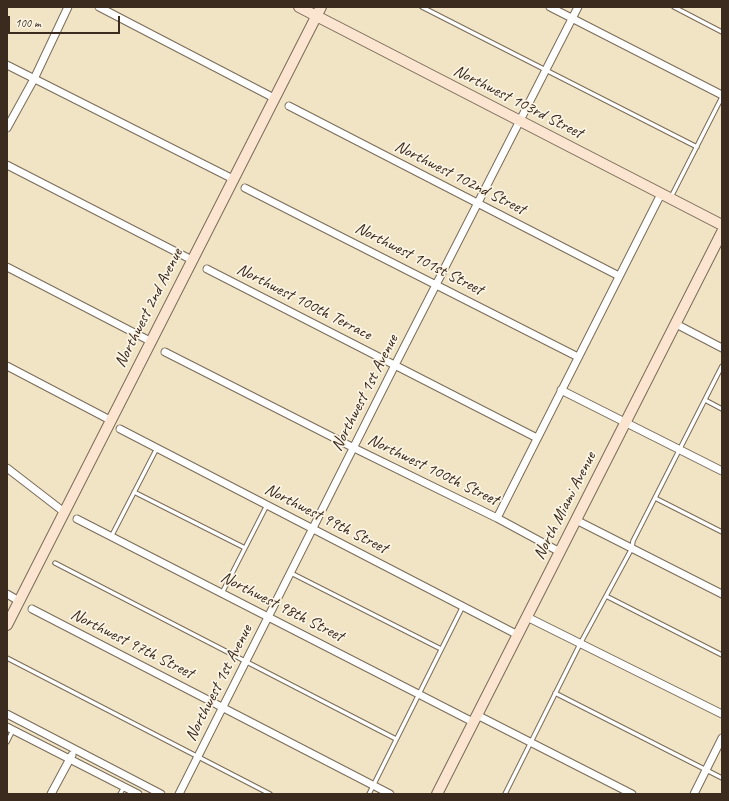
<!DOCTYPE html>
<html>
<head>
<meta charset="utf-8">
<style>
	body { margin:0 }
	#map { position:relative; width:729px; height:801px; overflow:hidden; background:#f0e4c5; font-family:Caveat,sans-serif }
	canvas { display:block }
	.frame { position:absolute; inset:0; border:8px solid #3b2a1e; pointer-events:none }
	.scale { position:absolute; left:8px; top:16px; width:112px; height:18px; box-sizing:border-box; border:2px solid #3b2a1e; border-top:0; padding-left:5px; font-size:12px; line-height:14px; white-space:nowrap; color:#3b2a1e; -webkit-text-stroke:3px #fcf5e5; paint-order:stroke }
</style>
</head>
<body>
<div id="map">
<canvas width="729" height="801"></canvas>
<div class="frame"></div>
<div class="scale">100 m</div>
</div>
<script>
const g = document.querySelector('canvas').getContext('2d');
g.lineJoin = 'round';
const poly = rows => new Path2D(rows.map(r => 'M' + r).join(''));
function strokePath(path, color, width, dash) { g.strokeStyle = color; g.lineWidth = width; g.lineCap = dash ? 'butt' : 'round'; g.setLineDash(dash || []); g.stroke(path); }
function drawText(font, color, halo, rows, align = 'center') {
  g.font = font + ' Caveat,sans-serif'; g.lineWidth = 3.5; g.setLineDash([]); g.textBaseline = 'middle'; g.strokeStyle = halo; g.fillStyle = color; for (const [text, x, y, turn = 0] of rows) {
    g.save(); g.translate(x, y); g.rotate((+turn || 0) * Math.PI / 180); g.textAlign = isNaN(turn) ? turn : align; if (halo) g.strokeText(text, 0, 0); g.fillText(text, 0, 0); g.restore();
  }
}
const lane = poly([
	[422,7,697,147],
	[674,7,722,32],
	[671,197,722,97],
	[705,400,722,409],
	[134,492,245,548],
	[655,498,722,532],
	[111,537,157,448],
	[55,563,396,739],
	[291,573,441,649],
	[222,593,267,505],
	[606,596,722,655],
	[7,658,270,794],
	[555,693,722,778],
	[7,742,13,730],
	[120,794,124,787],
	[369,794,463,606],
	[505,794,580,644,632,548,633,541,722,366]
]);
const street = poly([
	[99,7,274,98],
	[550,7,722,95],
	[7,65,233,179],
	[289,106,619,276],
	[7,128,34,79,68,7],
	[7,165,192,260],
	[245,188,578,357],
	[7,267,150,341],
	[207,269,537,438],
	[676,324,722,348],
	[165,352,354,448,497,518,560,552],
	[7,366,110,420],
	[561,390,722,471],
	[120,429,518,635],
	[7,468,64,512],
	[497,518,661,194],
	[77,519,473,722],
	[576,520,722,594],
	[7,594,19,601],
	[32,609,390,794],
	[527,617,722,714],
	[7,714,161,794],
	[477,715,632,794],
	[7,727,138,794],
	[51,794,72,755],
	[179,794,395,365,578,7],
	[694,794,722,738]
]);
const secondary = poly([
	[299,7,722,225],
	[7,625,321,7],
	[437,794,722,232]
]);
const streetNames = [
	["Northwest 103rd Street",518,102,27],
	["Northwest 102nd Street",460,178,27],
	["Northwest 101st Street",419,259,27],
	["Northwest 100th Terrace",304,302,27],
	["Northwest 2nd Avenue",149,308,-63],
	["Northwest 1st Avenue",365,393,-63],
	["Northwest 100th Street",433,470,26],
	["North Miami Avenue",565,506,-63],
	["Northwest 99th Street",326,519,27],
	["Northwest 98th Street",282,607,27],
	["Northwest 97th Street",132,644,27],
	["Northwest 1st Avenue",219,683,-63]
];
strokePath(lane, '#7a6b58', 5.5);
strokePath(street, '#7a6b58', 9);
strokePath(secondary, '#7a6b58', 12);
strokePath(lane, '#fff', 3.5);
strokePath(street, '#fff', 7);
strokePath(secondary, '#fce5d0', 10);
drawText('17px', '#3b2a1e', '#fcf5e5', streetNames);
</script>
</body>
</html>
